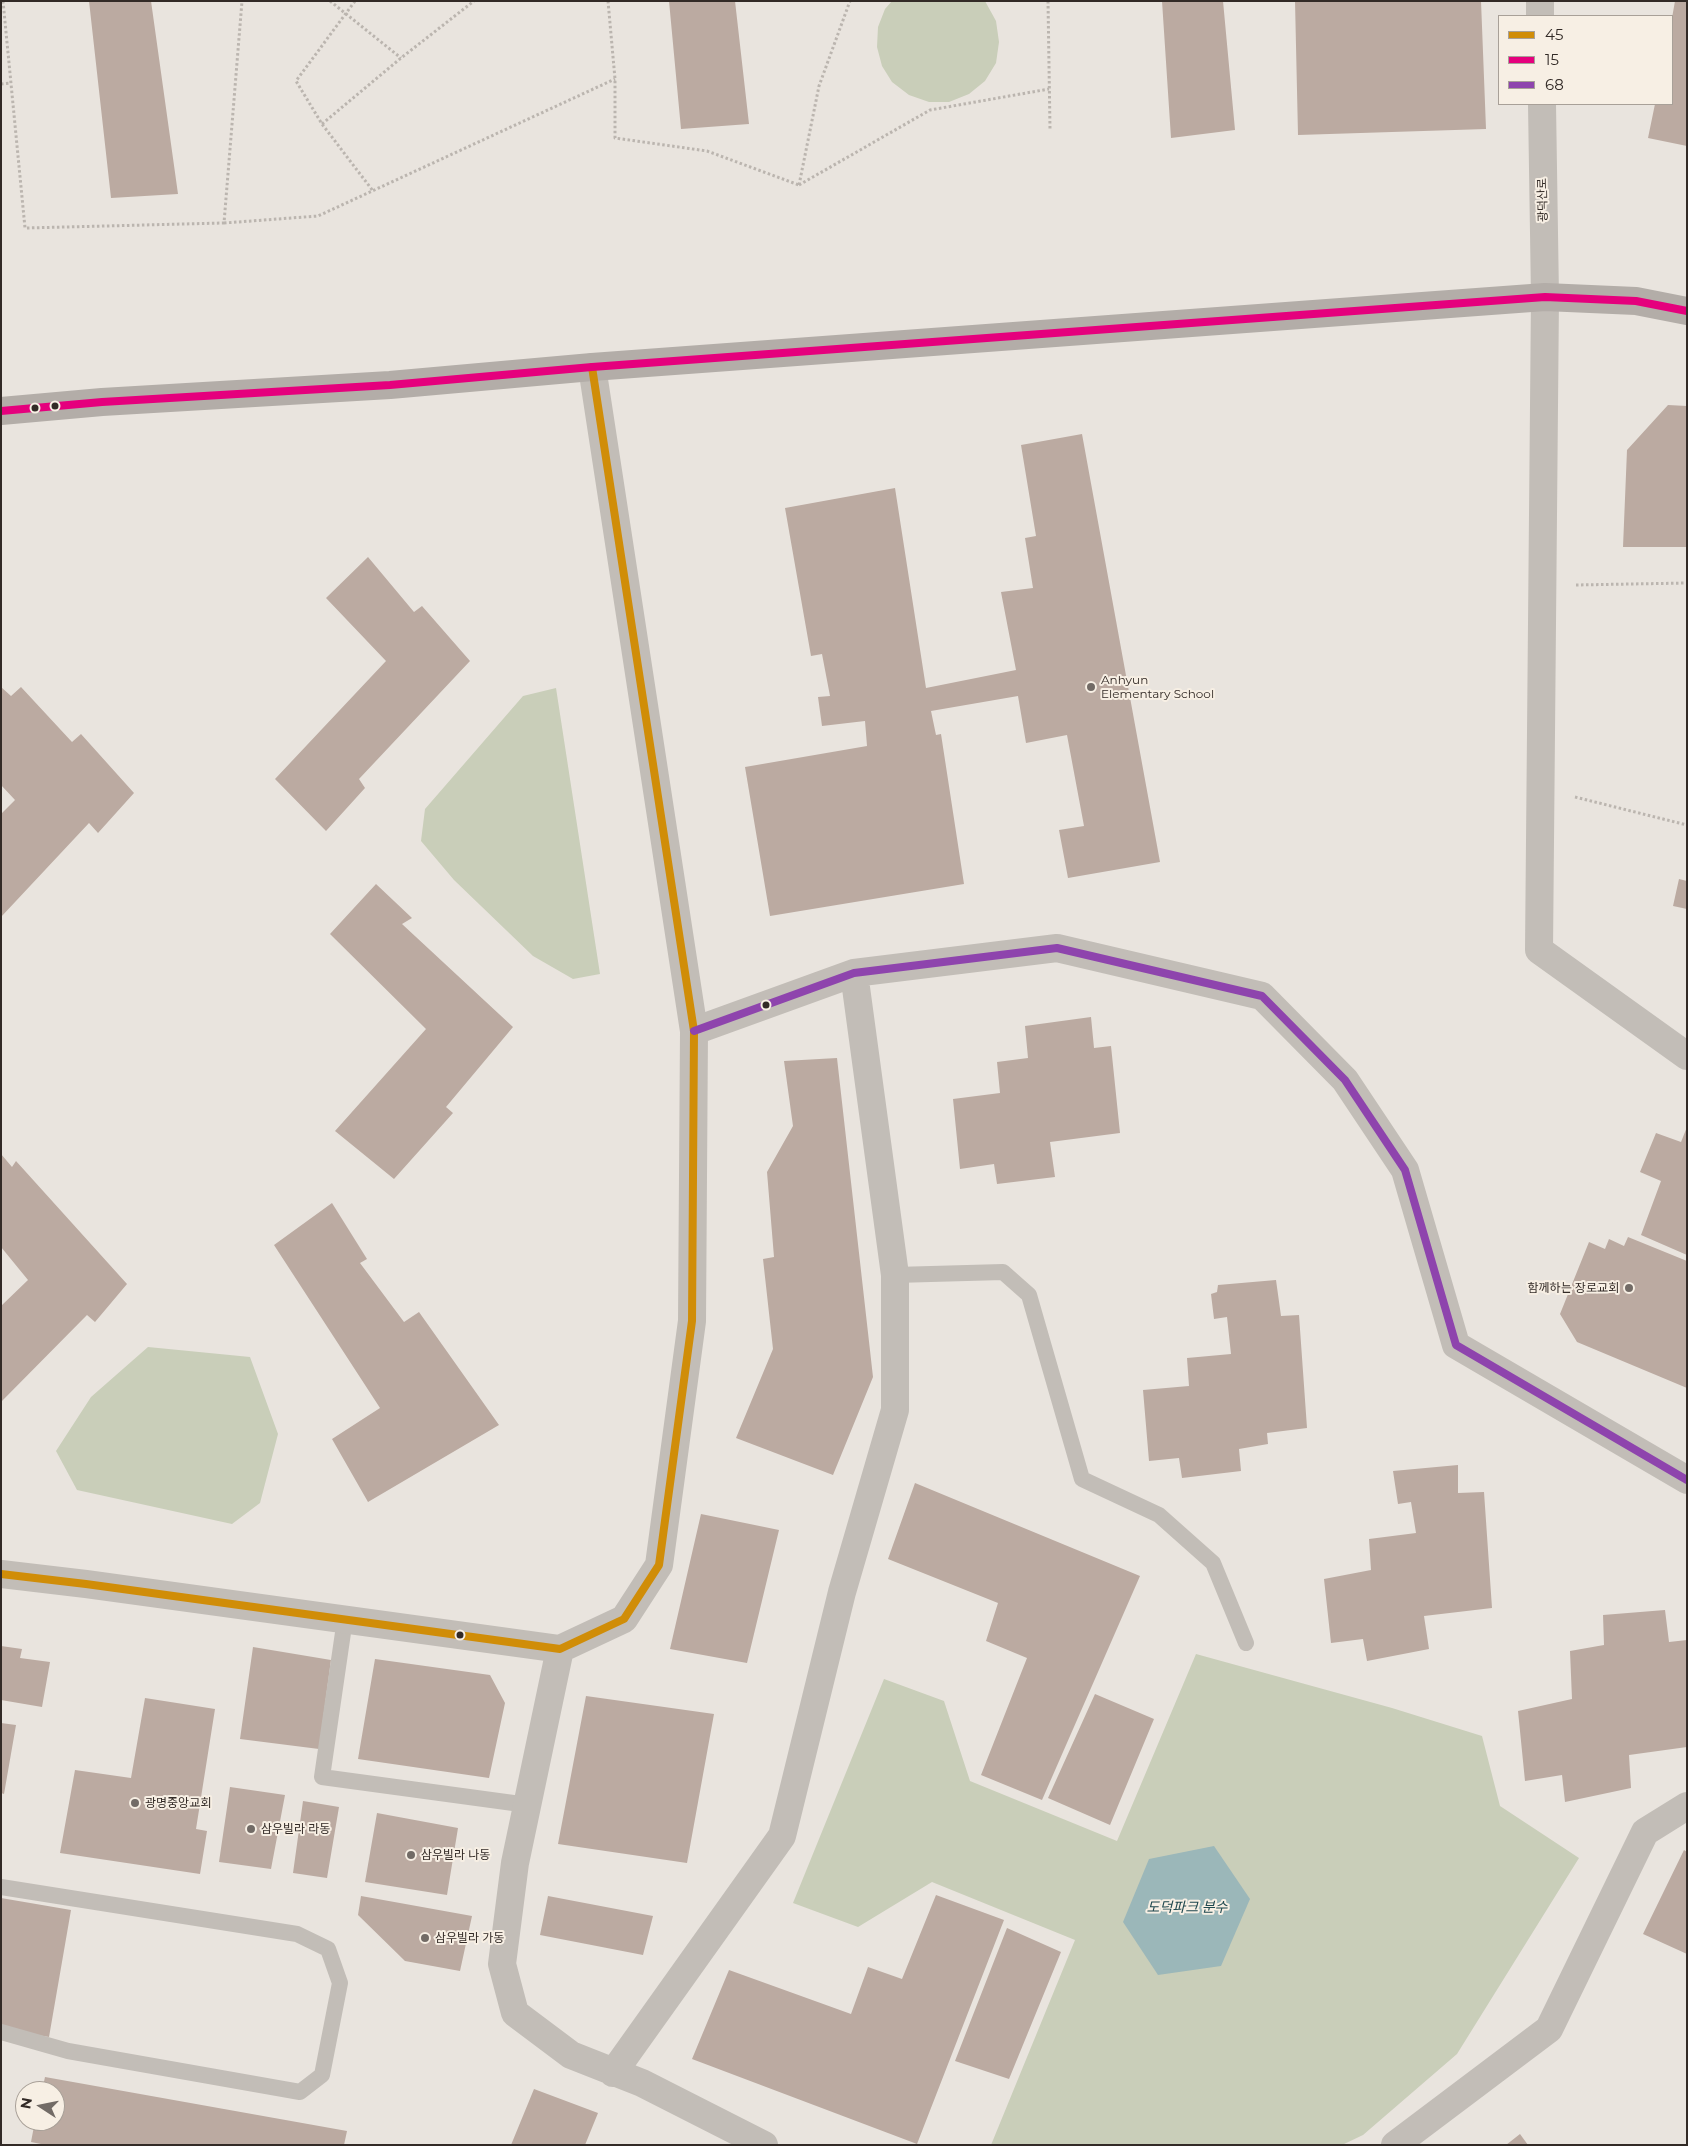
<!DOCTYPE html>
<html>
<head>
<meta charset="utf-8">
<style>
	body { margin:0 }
	#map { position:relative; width:1688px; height:2146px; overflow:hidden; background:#e9e4de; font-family:Montserrat,sans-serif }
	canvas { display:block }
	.frame { position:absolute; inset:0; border:2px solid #322a26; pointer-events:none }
	.legend { position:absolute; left:1498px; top:15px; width:175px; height:90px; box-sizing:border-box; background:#f7efe4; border:1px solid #a8a098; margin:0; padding:6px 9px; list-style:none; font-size:15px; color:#322a26 }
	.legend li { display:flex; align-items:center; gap:10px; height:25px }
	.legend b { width:25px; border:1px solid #a8a098 }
	.north { position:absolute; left:15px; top:2081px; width:50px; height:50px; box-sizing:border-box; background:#f7efe4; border:1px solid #a8a098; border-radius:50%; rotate:281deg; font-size:14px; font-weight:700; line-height:20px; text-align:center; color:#322a26 }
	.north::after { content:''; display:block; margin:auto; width:18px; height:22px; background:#726b66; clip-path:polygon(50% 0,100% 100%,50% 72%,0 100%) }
</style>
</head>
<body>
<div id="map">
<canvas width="1688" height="2146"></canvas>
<div class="frame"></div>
<ul class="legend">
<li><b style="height:6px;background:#d08d08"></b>45</li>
<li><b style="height:6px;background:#e5007d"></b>15</li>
<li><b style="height:6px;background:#8e44ad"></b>68</li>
</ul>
<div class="north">N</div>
</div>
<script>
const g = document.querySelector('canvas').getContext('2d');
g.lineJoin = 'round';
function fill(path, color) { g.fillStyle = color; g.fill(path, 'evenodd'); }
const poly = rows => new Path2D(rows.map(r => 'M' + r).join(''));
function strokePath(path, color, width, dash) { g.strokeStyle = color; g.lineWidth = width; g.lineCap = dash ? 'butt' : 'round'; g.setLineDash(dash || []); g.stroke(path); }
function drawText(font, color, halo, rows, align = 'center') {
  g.font = font + ' Montserrat,"Noto Sans KR",sans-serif'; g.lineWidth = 4; g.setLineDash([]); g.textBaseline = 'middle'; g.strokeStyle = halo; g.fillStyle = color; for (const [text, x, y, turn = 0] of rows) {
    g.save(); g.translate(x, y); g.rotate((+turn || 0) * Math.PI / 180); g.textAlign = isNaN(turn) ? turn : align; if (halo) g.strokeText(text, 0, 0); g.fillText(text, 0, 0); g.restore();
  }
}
const green = poly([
	[892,1,985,1,996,21,999,42,996,63,985,81,969,94,949,102,929,102,909,95,892,82,882,66,877,47,878,27,885,9],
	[556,688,600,974,573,979,533,956,454,880,421,841,425,809,523,696],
	[148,1347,250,1357,278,1434,260,1503,232,1524,77,1490,56,1451,91,1397],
	[1196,1654,1392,1708,1482,1736,1500,1806,1579,1858,1457,2054,1363,2135,1342,2145,991,2145,1075,1940,932,1882,858,1927,793,1903,884,1679,944,1701,970,1781,1117,1841]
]);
const water = poly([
	[1214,1846,1250,1899,1221,1966,1158,1975,1123,1922,1149,1859]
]);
const building = poly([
	[89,1,151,1,178,194,111,198],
	[669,1,735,1,749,124,681,129],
	[1162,1,1223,1,1235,130,1171,138],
	[1295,1,1481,1,1486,129,1298,135],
	[1675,1,1687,1,1687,146,1648,138,1655,104,1672,104,1672,18],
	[1668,405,1687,406,1687,547,1623,547,1627,450],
	[1082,434,1160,862,1068,878,1059,830,1084,826,1067,735,1026,743,1018,696,931,711,936,735,941,734,964,884,770,916,745,767,867,746,865,721,822,726,818,697,830,696,822,654,811,656,785,508,895,488,926,688,1016,670,1001,592,1033,588,1025,538,1036,536,1021,445],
	[368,557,414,612,422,606,470,661,359,779,365,788,326,831,275,779,386,661,326,598],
	[1,687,11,696,21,687,72,742,81,734,134,793,98,833,89,823,1,917,1,814,15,800,1,785],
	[1679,879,1687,881,1687,909,1673,906],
	[376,884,412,918,402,924,513,1027,446,1107,453,1113,394,1179,335,1131,426,1029,330,934],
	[1091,1017,1094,1048,1111,1046,1120,1133,1050,1142,1055,1177,997,1184,994,1164,960,1169,953,1099,1000,1093,997,1062,1028,1058,1025,1026],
	[837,1058,873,1377,833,1475,736,1438,773,1349,763,1259,774,1257,767,1172,793,1126,784,1061],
	[1687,1127,1687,1255,1641,1235,1661,1181,1640,1172,1656,1133,1681,1142],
	[1,1154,12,1167,16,1161,127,1284,95,1322,87,1315,1,1402,1,1306,28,1280,1,1247],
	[332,1203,367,1259,360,1263,404,1322,419,1312,499,1425,368,1502,332,1439,380,1408,274,1245],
	[1628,1237,1687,1261,1687,1388,1577,1342,1560,1314,1589,1242,1605,1249,1609,1239,1624,1246],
	[1276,1280,1281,1316,1299,1315,1307,1428,1267,1433,1268,1444,1239,1449,1241,1471,1182,1478,1179,1458,1149,1461,1143,1390,1189,1386,1187,1358,1231,1354,1227,1317,1214,1319,1211,1294,1217,1292,1218,1285],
	[1458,1465,1458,1493,1484,1492,1492,1608,1424,1616,1429,1649,1367,1661,1363,1639,1331,1643,1324,1579,1371,1570,1369,1539,1416,1533,1411,1502,1398,1504,1393,1471],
	[915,1483,1140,1576,1042,1800,981,1775,1027,1658,986,1641,998,1603,888,1559],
	[701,1514,779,1530,747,1663,670,1649],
	[1665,1610,1669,1642,1687,1640,1687,1747,1629,1755,1631,1788,1565,1802,1562,1775,1525,1781,1518,1711,1572,1699,1570,1651,1604,1645,1603,1615],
	[1,1646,22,1649,20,1658,50,1662,42,1707,1,1700],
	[253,1647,331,1660,319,1749,240,1739],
	[375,1659,490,1675,505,1703,489,1778,358,1759],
	[1095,1694,1154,1719,1110,1825,1048,1798],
	[586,1696,714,1714,687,1863,558,1844],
	[145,1698,215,1709,196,1829,207,1831,200,1874,60,1853,75,1770,131,1778],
	[1,1723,16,1725,4,1794,1,1793],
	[230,1787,285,1795,271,1869,219,1862],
	[303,1801,339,1807,327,1878,293,1873],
	[377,1813,458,1828,447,1895,365,1882],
	[1684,1850,1687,1852,1687,1954,1643,1934],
	[936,1895,1004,1920,917,2144,692,2059,729,1970,851,2014,868,1967,902,1979],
	[361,1896,472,1916,460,1971,405,1961,358,1915],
	[548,1896,653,1916,643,1955,540,1935],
	[1,1898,71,1910,49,2037,1,2029],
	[1007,1928,1061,1952,1009,2079,955,2061],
	[45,2077,347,2131,344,2145,46,2145,31,2142,35,2121,55,2121,55,2091,42,2091],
	[534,2089,598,2113,585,2145,511,2145],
	[1520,2134,1528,2145,1506,2145]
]);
const path = poly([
	[3,1,25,228,224,223,242,1],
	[330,1,401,58],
	[355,1,296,81,322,124,373,191],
	[608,1,615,79,615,138,707,151,799,185],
	[1048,1,1050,129],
	[1,84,11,83],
	[322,124,401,58,474,1],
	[799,185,930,110,1049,89],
	[799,185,819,86,850,1],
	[224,223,318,216,615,79],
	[1576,585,1687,583],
	[1575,797,1687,825]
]);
const service = poly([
	[895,1275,1003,1272,1029,1295,1082,1479,1159,1515,1213,1563,1246,1643],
	[345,1619,322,1777,528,1805],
	[1,1887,297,1934,328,1949,340,1983,322,2075,300,2092,68,2051,1,2032]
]);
const minor = poly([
	[1540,1,1540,16],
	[1542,104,1545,297,1539,950,1687,1056],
	[694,1031,854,973,1057,948,1262,996,1345,1080,1405,1170,1456,1345,1687,1480],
	[1,1574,86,1584,560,1649,624,1619,659,1565,692,1321,694,1031,592,367],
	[560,1649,515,1863,502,1964,515,2013,571,2055,642,2083,764,2145],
	[613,2073,782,1836,842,1592,895,1410,895,1275,854,973],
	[1395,2145,1549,2029,1645,1832,1687,1806]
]);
const secondary = poly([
	[1,411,102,402,390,385,592,367,1545,297,1636,301,1687,311]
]);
const bus1 = poly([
	[1,1574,86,1584,560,1649,624,1619,659,1565,692,1321,694,1031,592,367]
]);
const bus2 = poly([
	[1,411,102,402,390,385,592,367,1545,297,1636,301,1687,311]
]);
const bus3 = poly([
	[694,1031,854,973,1057,948,1262,996,1345,1080,1405,1170,1456,1345,1687,1480]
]);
const markers = [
	[55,406,4.5,"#322a26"],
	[35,408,4.5,"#322a26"],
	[1091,687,5,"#726b66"],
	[766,1005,4.5,"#322a26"],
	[1629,1288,5,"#726b66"],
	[460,1635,4.5,"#322a26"],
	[135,1803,5,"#726b66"],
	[251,1829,5,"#726b66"],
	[411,1855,5,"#726b66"],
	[425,1938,5,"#726b66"]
];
const streetNames = [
	["광덕산로",1543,200,-91]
];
const poiNames = [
	["Anhyun",1101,680],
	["Elementary School",1101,694],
	["함께하는 장로교회",1619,1288,"right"],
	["광명중앙교회",145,1803],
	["삼우빌라 라동",261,1829],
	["삼우빌라 나동",421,1855],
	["삼우빌라 가동",435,1938]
];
const waterNames = [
	["도덕파크 분수",1187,1908]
];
fill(green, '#c9ceb9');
fill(water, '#9bb7b9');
fill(building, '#bbaaa1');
strokePath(path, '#bbb5af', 3, [2.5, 2.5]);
strokePath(service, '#c2bdb7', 16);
strokePath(minor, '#c2bdb7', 28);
strokePath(secondary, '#b3ada8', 28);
strokePath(bus1, '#d08d08', 8);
strokePath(bus2, '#e5007d', 8);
strokePath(bus3, '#8e44ad', 8);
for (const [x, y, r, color] of markers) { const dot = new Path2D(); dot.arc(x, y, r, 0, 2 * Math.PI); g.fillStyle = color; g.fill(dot); strokePath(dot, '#f7efe4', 2); }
drawText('12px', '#322a26', '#f7efe4', streetNames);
drawText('12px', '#322a26', '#f7efe4', poiNames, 'left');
drawText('italic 14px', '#20494f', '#f7efe4', waterNames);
</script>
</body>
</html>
